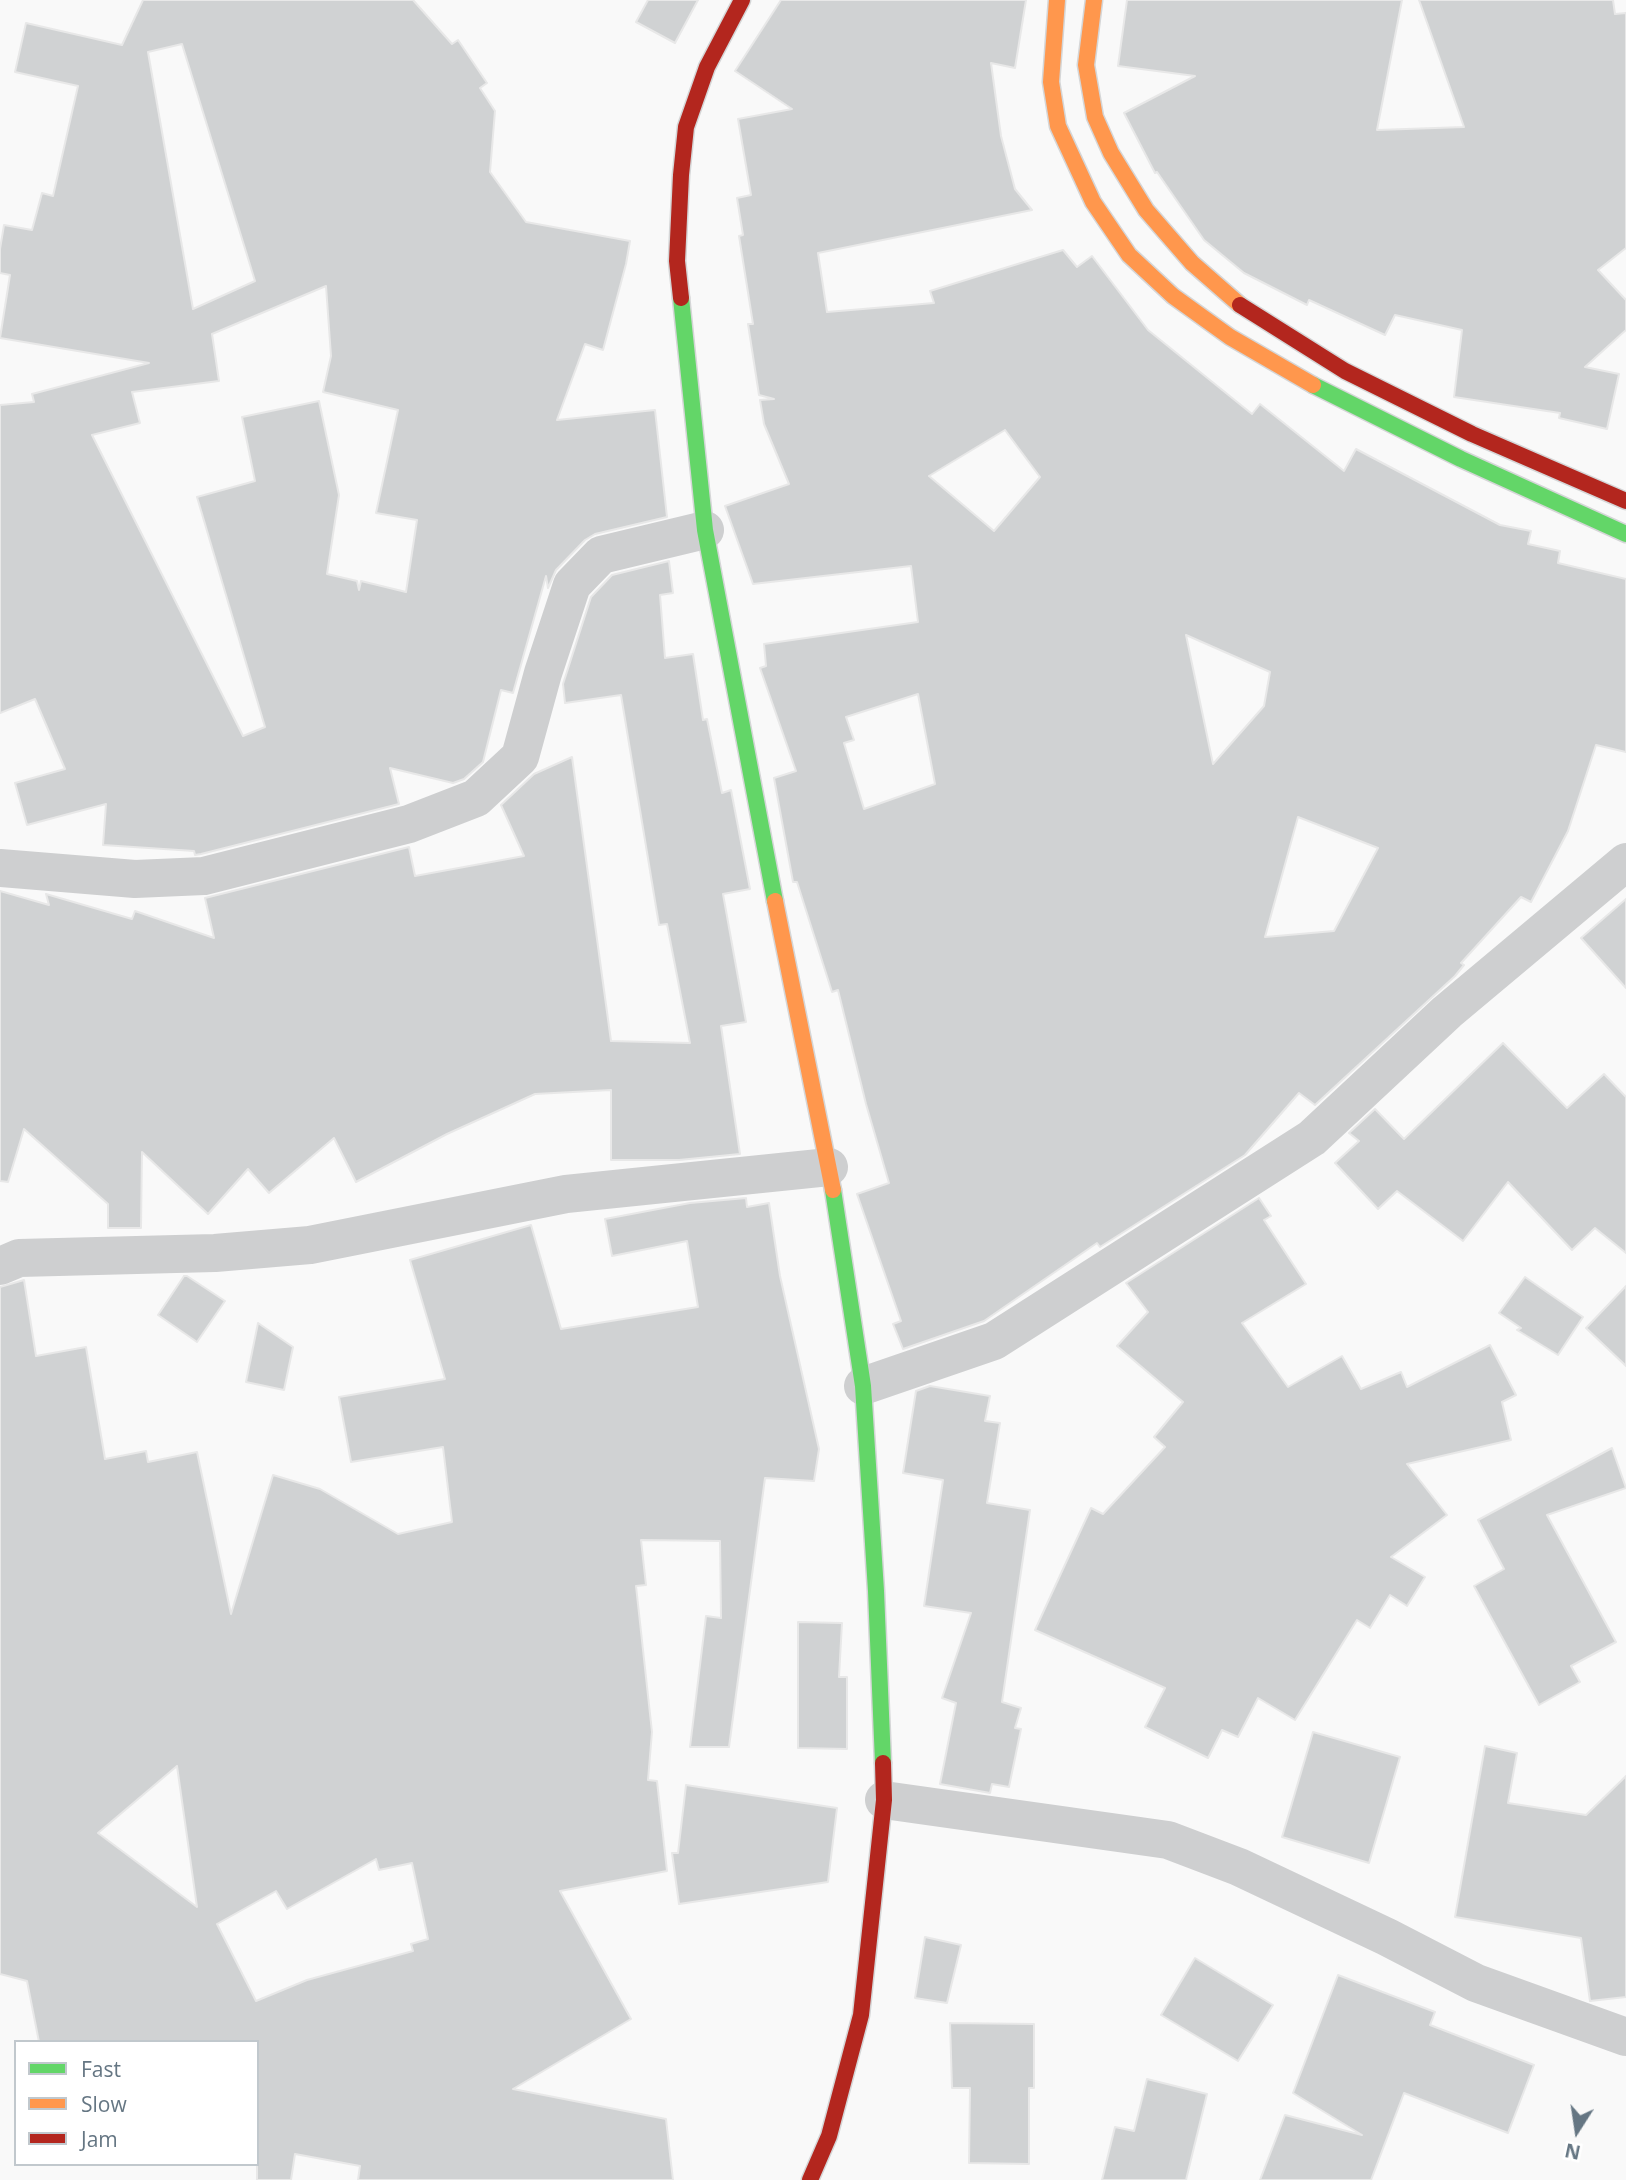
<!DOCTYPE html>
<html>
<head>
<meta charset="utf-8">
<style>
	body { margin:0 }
	#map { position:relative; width:1626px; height:2180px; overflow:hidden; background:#f9f9f9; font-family:"Open Sans",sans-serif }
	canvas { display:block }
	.legend { position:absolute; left:14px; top:2040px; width:245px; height:126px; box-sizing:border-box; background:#fff; border:2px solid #c1c8cd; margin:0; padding:9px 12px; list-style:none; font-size:21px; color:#657683 }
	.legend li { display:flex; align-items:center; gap:14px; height:35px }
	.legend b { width:35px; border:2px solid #c1c8cd }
	.north { position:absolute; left:1542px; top:2096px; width:70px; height:70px; -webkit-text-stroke:5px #fff; paint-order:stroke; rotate:192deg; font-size:19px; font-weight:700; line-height:28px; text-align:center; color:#657683 }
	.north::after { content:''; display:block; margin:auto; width:24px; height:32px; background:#657683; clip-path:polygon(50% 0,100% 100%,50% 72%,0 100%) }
</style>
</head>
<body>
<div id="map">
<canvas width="1626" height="2180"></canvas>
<ul class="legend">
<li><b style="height:9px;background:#63d668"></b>Fast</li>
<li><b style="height:9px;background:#ff974d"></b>Slow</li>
<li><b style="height:9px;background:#b3261e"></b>Jam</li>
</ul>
<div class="north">N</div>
</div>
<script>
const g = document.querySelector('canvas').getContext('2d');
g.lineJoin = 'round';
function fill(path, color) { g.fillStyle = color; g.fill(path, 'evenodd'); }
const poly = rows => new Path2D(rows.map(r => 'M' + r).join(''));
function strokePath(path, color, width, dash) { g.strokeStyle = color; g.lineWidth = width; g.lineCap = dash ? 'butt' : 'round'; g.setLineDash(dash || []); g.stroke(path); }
const building = poly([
	[143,0,413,0,452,44,458,40,487,83,480,88,495,111,490,172,526,222,630,241,626,264,603,350,585,344,557,420,655,410,667,517,595,534,585,540,556,570,548,588,546,576,513,693,501,690,483,762,464,779,453,783,390,768,399,804,201,854,195,855,194,851,103,845,106,804,27,825,15,783,65,769,35,699,0,713,0,405,34,402,32,394,149,363,0,338,10,275,0,273,0,249,4,225,32,230,42,193,53,196,78,86,15,72,26,23,122,45,143,0],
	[182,44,255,281,193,309,148,52,182,44],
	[326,286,331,356,323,392,398,410,376,513,417,520,406,592,361,581,359,590,357,581,327,574,339,495,319,401,242,417,255,481,197,497,265,727,243,736,92,435,140,423,132,392,219,381,212,334,326,286],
	[648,0,698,0,675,43,636,22,648,0],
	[781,0,1026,0,1015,68,991,63,1001,136,1015,189,1032,210,818,253,827,312,934,303,930,291,1063,250,1077,267,1092,256,1148,330,1252,414,1260,404,1344,471,1356,449,1500,525,1531,531,1528,544,1560,551,1558,563,1626,579,1626,752,1596,745,1568,831,1531,902,1521,897,1461,963,1464,965,1455,976,1315,1105,1299,1093,1245,1155,1100,1247,1097,1243,984,1321,903,1349,893,1324,901,1321,857,1194,889,1183,866,1104,838,990,832,992,797,882,793,882,774,778,796,771,760,668,766,666,764,644,918,622,911,566,753,584,725,506,789,484,764,424,760,400,774,399,759,395,748,324,753,324,739,236,743,235,737,198,751,195,738,119,792,109,735,71,781,0],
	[1005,430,1040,477,994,531,929,476,1005,430],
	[1186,635,1270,672,1264,706,1213,764,1186,635],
	[918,694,935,784,864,809,844,743,854,740,846,717,918,694],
	[1298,817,1378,848,1334,931,1265,937,1298,817],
	[1127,0,1402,0,1377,130,1464,127,1419,0,1613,0,1615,14,1626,13,1626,248,1598,270,1626,300,1626,330,1585,367,1619,374,1607,429,1559,418,1560,413,1454,397,1462,330,1395,315,1385,335,1309,300,1307,305,1244,273,1204,240,1157,172,1155,173,1124,113,1195,76,1118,66,1127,0],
	[669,561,673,593,660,595,665,658,693,654,703,720,707,719,722,793,731,790,750,889,723,894,746,1022,721,1026,740,1154,679,1160,611,1160,611,1090,535,1094,447,1134,356,1182,334,1138,269,1193,248,1169,208,1214,142,1152,141,1228,108,1228,108,1204,24,1129,8,1182,0,1181,0,891,49,905,46,894,132,919,135,911,214,938,205,898,409,847,415,876,524,856,501,805,534,774,572,757,611,1041,690,1043,667,924,659,925,621,695,565,703,563,684,591,597,612,575,669,561],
	[1626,899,1626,988,1581,938,1626,899],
	[1503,1043,1567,1108,1604,1074,1626,1097,1626,1253,1595,1228,1572,1250,1508,1182,1463,1241,1397,1191,1378,1209,1335,1163,1359,1141,1349,1133,1375,1109,1404,1139,1503,1043],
	[746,1198,747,1207,769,1203,780,1276,819,1449,814,1481,765,1478,729,1747,690,1747,706,1616,721,1618,720,1541,641,1540,646,1585,636,1586,652,1732,648,1780,657,1781,667,1871,560,1891,631,2019,513,2089,666,2119,673,2180,358,2180,360,2166,295,2154,291,2180,257,2180,257,2042,39,2042,27,1981,0,1974,0,1287,24,1280,36,1356,86,1347,105,1459,146,1451,148,1462,197,1452,231,1614,273,1475,320,1489,398,1534,452,1522,443,1447,351,1462,339,1397,445,1379,410,1260,531,1225,561,1329,698,1307,687,1241,612,1256,605,1219,690,1203,746,1198],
	[177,1766,197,1907,98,1833,177,1766],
	[376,1859,379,1870,412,1863,428,1939,411,1944,413,1951,307,1980,256,2001,217,1924,276,1891,287,1909,376,1859],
	[1259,1198,1271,1216,1264,1220,1306,1284,1242,1323,1288,1387,1342,1356,1361,1389,1401,1372,1407,1387,1490,1345,1516,1395,1502,1402,1511,1440,1407,1464,1447,1515,1391,1557,1425,1577,1407,1606,1390,1595,1370,1628,1357,1620,1295,1720,1258,1698,1238,1737,1222,1730,1208,1758,1145,1727,1165,1688,1035,1630,1091,1508,1103,1514,1165,1447,1154,1437,1183,1402,1117,1346,1148,1312,1126,1283,1259,1198],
	[184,1276,187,1276,225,1301,197,1342,158,1315,184,1276],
	[1525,1277,1583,1317,1558,1355,1517,1330,1521,1328,1499,1313,1525,1277],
	[1626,1286,1626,1366,1586,1328,1626,1286],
	[258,1323,293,1347,284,1390,246,1382,258,1323],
	[930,1386,990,1396,985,1421,1000,1423,987,1503,1030,1510,1002,1702,1021,1708,1015,1728,1021,1729,1009,1787,992,1784,990,1793,940,1784,956,1703,942,1698,971,1613,924,1606,943,1480,903,1473,916,1391,930,1386],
	[1612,1448,1626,1488,1547,1515,1616,1642,1571,1666,1580,1682,1539,1705,1474,1586,1504,1569,1478,1520,1612,1448],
	[798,1622,842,1623,839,1677,847,1677,847,1749,798,1748,798,1622],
	[1313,1732,1400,1757,1369,1863,1282,1837,1313,1732],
	[1485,1746,1517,1753,1508,1803,1586,1815,1626,1776,1626,1997,1590,2001,1581,1938,1455,1917,1485,1746],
	[686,1785,837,1808,828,1882,679,1904,672,1853,678,1853,686,1785],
	[925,1937,961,1945,947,2003,915,1998,925,1937],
	[1195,1958,1273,2005,1238,2061,1161,2015,1195,1958],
	[1338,1975,1435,2012,1430,2025,1534,2065,1508,2133,1404,2093,1371,2180,1260,2180,1285,2115,1362,2135,1293,2093,1338,1975],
	[950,2023,1034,2024,1034,2088,1029,2088,1029,2164,969,2163,970,2088,952,2088,950,2023],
	[1147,2079,1207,2094,1186,2180,1102,2180,1115,2127,1134,2131,1147,2079]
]);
const street = poly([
	[0,868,135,879,204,876,409,824,476,798,520,757,543,673,572,585,601,555,705,530],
	[0,1266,19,1258,215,1253,310,1245,566,1194,829,1167],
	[863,1386,994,1341,1312,1138,1447,1012,1626,862],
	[884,1800,1168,1840,1239,1867,1387,1937,1476,1983,1626,2037]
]);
const fast = poly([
	[681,298,705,530,775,901],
	[1313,385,1461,459,1626,534],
	[833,1190,863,1386,876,1591,883,1763]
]);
const slow = poly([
	[1057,0,1051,82,1058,126,1093,202,1129,255,1173,296,1230,337,1313,385],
	[1094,0,1086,65,1095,117,1111,153,1146,210,1192,263,1240,305],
	[775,901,833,1190]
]);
const jam = poly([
	[681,298,677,261,681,175,686,127,707,67,742,0],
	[1240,305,1345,371,1472,434,1626,501],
	[810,2180,829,2136,861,2015,884,1800,883,1763]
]);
fill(building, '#d0d2d3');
strokePath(building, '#e8e8e8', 2);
strokePath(fast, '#d5d6d7', 19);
strokePath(slow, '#d5d6d7', 19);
strokePath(jam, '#d5d6d7', 19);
strokePath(street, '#cecfd0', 38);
strokePath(fast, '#63d668', 16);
strokePath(slow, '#ff974d', 16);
strokePath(jam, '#b3261e', 16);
</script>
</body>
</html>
